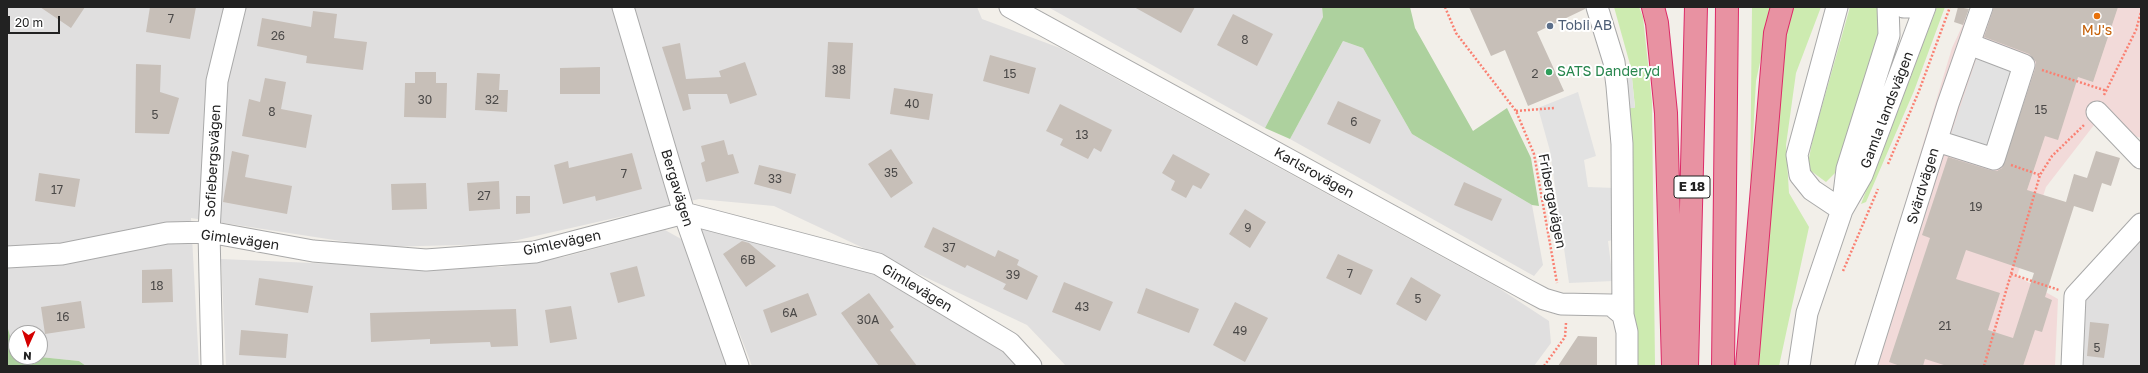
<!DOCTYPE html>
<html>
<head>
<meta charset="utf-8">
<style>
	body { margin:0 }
	#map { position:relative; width:2148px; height:373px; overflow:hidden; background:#f2efe9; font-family:"Golos Text",sans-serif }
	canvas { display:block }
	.frame { position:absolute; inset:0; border:8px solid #222; pointer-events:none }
	.north { position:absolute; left:8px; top:325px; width:40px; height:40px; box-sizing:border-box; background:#fff; border:1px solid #a7a7a7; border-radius:50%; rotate:183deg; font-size:11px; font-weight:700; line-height:16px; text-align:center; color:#222 }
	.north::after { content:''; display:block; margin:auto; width:14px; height:18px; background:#d40000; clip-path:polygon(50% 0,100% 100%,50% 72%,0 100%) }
	.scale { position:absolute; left:8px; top:16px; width:52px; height:18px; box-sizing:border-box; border:2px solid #222; border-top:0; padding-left:5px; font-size:12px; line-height:14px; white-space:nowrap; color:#222; -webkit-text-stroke:3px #fff; paint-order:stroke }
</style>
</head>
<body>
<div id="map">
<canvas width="2148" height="373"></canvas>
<div class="frame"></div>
<div class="north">N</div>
<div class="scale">20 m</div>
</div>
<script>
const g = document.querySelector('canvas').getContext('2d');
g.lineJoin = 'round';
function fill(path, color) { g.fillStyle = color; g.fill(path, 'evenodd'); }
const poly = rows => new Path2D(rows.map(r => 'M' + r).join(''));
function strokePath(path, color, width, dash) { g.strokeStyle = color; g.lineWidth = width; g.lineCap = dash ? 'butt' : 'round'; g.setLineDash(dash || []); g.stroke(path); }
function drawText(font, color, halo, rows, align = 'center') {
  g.font = font + ' "Golos Text",sans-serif'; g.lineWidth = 4; g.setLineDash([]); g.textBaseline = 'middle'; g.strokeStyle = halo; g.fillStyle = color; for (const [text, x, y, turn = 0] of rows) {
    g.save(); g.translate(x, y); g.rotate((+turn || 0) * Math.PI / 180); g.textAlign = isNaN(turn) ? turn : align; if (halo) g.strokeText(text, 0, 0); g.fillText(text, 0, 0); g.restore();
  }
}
const residential = poly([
	[7,7,977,7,982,19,1060,48,1497,287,1549,321,1551,343,1534,366,1066,366,1027,325,774,206,699,199,500,244,380,247,191,218,199,366,86,366,79,361,40,357,40,333,16,333,15,354,7,325],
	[1048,7,1322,7,1323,17,1265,128],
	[1343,41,1363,48,1412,134,1532,205,1543,265,1534,276,1290,139],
	[758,225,827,244,1024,346,1042,366,752,366,699,228],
	[665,230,683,240,729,366,226,366,221,259,404,267,500,267,564,257],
	[2141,235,2141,366,2071,366,2073,307]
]);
const commercial = poly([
	[1971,7,2141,7,2141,138,2094,125,2046,187,2017,276,2058,299,2055,366,1856,366,1952,48]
]);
const grass = poly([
	[1614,7,1639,7,1643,17,1652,102,1655,366,1631,366,1624,108,1635,107,1631,68],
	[1752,7,1772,7,1756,81,1750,194],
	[1784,7,1821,7,1796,73,1786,145,1789,193,1809,227,1779,366,1759,366,1779,41],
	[1850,7,1877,7,1884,18,1841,167,1826,182,1807,168,1813,138],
	[1937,7,1945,7,1914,91,1866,202,1861,204]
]);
const forest = poly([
	[1322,7,1410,7,1415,28,1473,131,1507,108,1531,158,1539,206,1532,205,1412,134,1363,48,1343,41,1290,139,1265,128,1323,17],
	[7,325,16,357,40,357,79,361,86,366,7,366]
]);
const parking = poly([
	[1978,54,2019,69,1990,154,1949,140],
	[1631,68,1635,108,1624,108,1620,70],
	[1578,92,1596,156,1584,160,1588,187,1615,188,1618,239,1608,241,1613,281,1569,283,1550,151,1538,108]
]);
const building = poly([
	[40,7,85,7,71,28],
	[150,7,196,7,190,39,146,32],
	[1134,7,1195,7,1181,33],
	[1469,7,1585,7,1585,9,1537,32,1564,91,1528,106,1505,50,1491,56],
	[1958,7,1969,9,1963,25,1954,22],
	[1994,7,2118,7,2093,82,2078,77,2058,140,2045,136,2027,190,2066,202,2074,174,2087,178,2096,151,2120,158,2111,186,2102,183,2093,212,2074,206,2045,297,2052,300,2042,332,2035,330,2023,366,1947,366,1925,359,1923,366,1900,366,1889,362,1930,238,1922,235,1948,157,1990,170,1997,171,2002,168,2035,69,2036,62,2029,54,1984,37],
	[1966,250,2034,273,2013,338,1988,330,2000,293,1956,279],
	[313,11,337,14,334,38,367,42,363,70,306,63,307,56,257,46,262,18,311,27],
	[1233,14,1273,34,1257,66,1217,45],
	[828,42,853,43,850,99,825,97],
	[680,43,686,79,721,77,719,71,745,62,757,95,730,104,727,94,688,94,691,109,683,111,662,47],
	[990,55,1036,68,1029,94,983,81],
	[136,64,161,65,160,92,179,98,169,134,135,133],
	[600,67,600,94,560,94,560,68],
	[415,72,436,72,436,83,447,83,446,118,404,117,405,83,415,83],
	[477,73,500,74,499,90,508,90,507,112,475,110],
	[265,78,286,82,281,109,312,115,306,148,242,136,249,99,260,102],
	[894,88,933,94,929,120,890,114],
	[1338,101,1381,120,1370,144,1327,124],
	[1060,104,1112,130,1101,152,1094,148,1088,159,1060,145,1063,139,1046,131],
	[724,140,728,155,733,154,739,173,706,182,701,163,705,161,701,146],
	[891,149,913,183,891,198,868,164],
	[232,151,249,155,245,177,292,186,287,214,223,202],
	[632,153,642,189,596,201,595,196,563,204,554,165,568,161,569,168],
	[1173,154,1210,174,1201,189,1193,185,1186,198,1171,190,1175,181,1162,173],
	[759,165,796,174,791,194,754,184],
	[39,173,80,179,75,207,35,201],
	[499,181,500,209,469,211,467,183],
	[1464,182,1502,199,1492,221,1454,205],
	[426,183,427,209,392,210,391,184],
	[516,196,530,196,530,213,516,214],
	[1245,209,1266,222,1250,248,1229,234],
	[933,227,995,257,998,250,1019,260,1017,265,1038,276,1027,300,1003,289,1006,284,967,265,965,268,924,247],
	[742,241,749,243,776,266,746,287,723,254],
	[1338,254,1373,270,1361,295,1326,278],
	[637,266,645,296,618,303,610,273],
	[172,269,173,302,142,303,142,270],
	[1411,277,1441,295,1426,321,1396,304],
	[259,278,313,286,308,313,255,305],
	[1064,282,1113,302,1100,331,1052,312],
	[1146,288,1199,309,1189,333,1137,313],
	[808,293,817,315,771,333,763,310],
	[869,293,894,327,890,330,917,366,879,366,841,313],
	[81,301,85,328,45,334,41,307],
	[1235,302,1268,318,1245,362,1213,345],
	[571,306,577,339,550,343,545,310],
	[516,309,518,346,491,347,490,342,430,344,430,339,371,342,370,313],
	[2090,322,2109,324,2104,358,2087,356],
	[241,330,288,334,286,358,239,355],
	[1578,336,1597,337,1597,366,1558,366]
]);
const path = poly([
	[1445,7,1456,33,1516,111,1534,154,1557,283],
	[2042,70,2107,91],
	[2104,95,2136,30,2141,12],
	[1516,111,1554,108],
	[1888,164,1919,91,1950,7],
	[2011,165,2040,175],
	[1843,271,1878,189],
	[2011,274,2059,290],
	[1544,366,1565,337,1566,323],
	[1984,366,2040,175,2052,156,2084,125]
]);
const minor = poly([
	[623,7,684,213,738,366],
	[1010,7,1527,290,1544,299,1561,304,1611,305,1623,315,1627,332,1627,366],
	[1597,7,1614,62,1617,86,1622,144,1623,315],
	[1837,7,1797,155,1800,175,1812,190,1842,210],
	[1904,7,1916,7],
	[2097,112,2141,158],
	[1937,141,1994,159,2024,65,1969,44],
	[1843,202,1847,169,1889,35,1888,7],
	[7,257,62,254,167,233,209,232,313,251,426,260,535,252,684,213,878,264,1010,343,1031,366],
	[212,366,209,232,217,81,235,7],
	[1799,366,1807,313,1842,210,1862,175,1925,7],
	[1866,366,1948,104,1982,7],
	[2072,366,2075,296,2141,224]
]);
const highway = poly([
	[1653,7,1657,23,1666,113,1673,366],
	[1687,366,1696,7],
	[1723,366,1727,7],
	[1747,366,1775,33,1782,7]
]);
const markers = [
	[2097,16,4,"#e8710a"],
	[1550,26,4,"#5c6f8a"],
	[1549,72,4,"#2e9e5b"]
];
const numberNames = [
	["7",171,19],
	["26",278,36],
	["8",1245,40],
	["38",839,70],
	["15",1010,74],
	["2",1535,74],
	["30",425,100],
	["32",492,100],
	["40",912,104],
	["15",2041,110],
	["8",272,112],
	["5",155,115],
	["6",1354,122],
	["13",1082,135],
	["35",891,173],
	["7",624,174],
	["33",775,179],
	["17",57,190],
	["27",484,196],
	["19",1976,207],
	["9",1248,228],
	["37",949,248],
	["6B",748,260],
	["7",1350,274],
	["39",1013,275],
	["18",157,286],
	["5",1418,299],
	["43",1082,307],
	["6A",790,313],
	["16",63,317],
	["30A",868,320],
	["21",1945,326],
	["49",1240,331],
	["5",2097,348]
];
const shields = [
	[1692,187,36]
];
const shieldNames = [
	["E 18",1692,187]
];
const serviceNames = [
	["Tobii AB",1558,26]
];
const foodNames = [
	["MJ's",2097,31]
];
const leisureNames = [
	["SATS Danderyd",1557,72]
];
const streetNames = [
	["Gamla landsvägen",1887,110,-69],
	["Sofiebergsvägen",213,161,-87],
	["Karlsrovägen",1314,173,29],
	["Svärdvägen",1923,186,-73],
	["Bergavägen",677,188,73],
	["Fribergavägen",1552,201,79],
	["Gimlevägen",240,240,8],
	["Gimlevägen",562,243,-12],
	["Gimlevägen",917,288,31]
];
fill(residential, '#e0dfdf');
fill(commercial, '#f2dad9');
fill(grass, '#cdebb0');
fill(forest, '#add19e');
fill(parking, '#e2e2e2');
fill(building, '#c7bfb8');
strokePath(minor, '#a9a9a9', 23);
strokePath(highway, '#dc2a67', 24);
strokePath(path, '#fa8072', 2.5, [2, 2]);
strokePath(minor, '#fff', 21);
strokePath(highway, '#e892a2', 22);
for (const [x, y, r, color] of markers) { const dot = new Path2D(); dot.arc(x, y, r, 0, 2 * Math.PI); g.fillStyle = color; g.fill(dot); strokePath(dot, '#fff', 1.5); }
drawText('12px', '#4b4948', null, numberNames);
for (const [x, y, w] of shields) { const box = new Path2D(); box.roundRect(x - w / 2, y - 11, w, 22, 3); g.fillStyle = '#fff'; g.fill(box); strokePath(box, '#222', 1); }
drawText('bold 13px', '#222', null, shieldNames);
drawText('14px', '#4e5e75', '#fff', serviceNames, 'left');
drawText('14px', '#c56008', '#fff', foodNames);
drawText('14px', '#27864d', '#fff', leisureNames, 'left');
drawText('14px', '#222', '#fff', streetNames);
</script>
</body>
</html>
